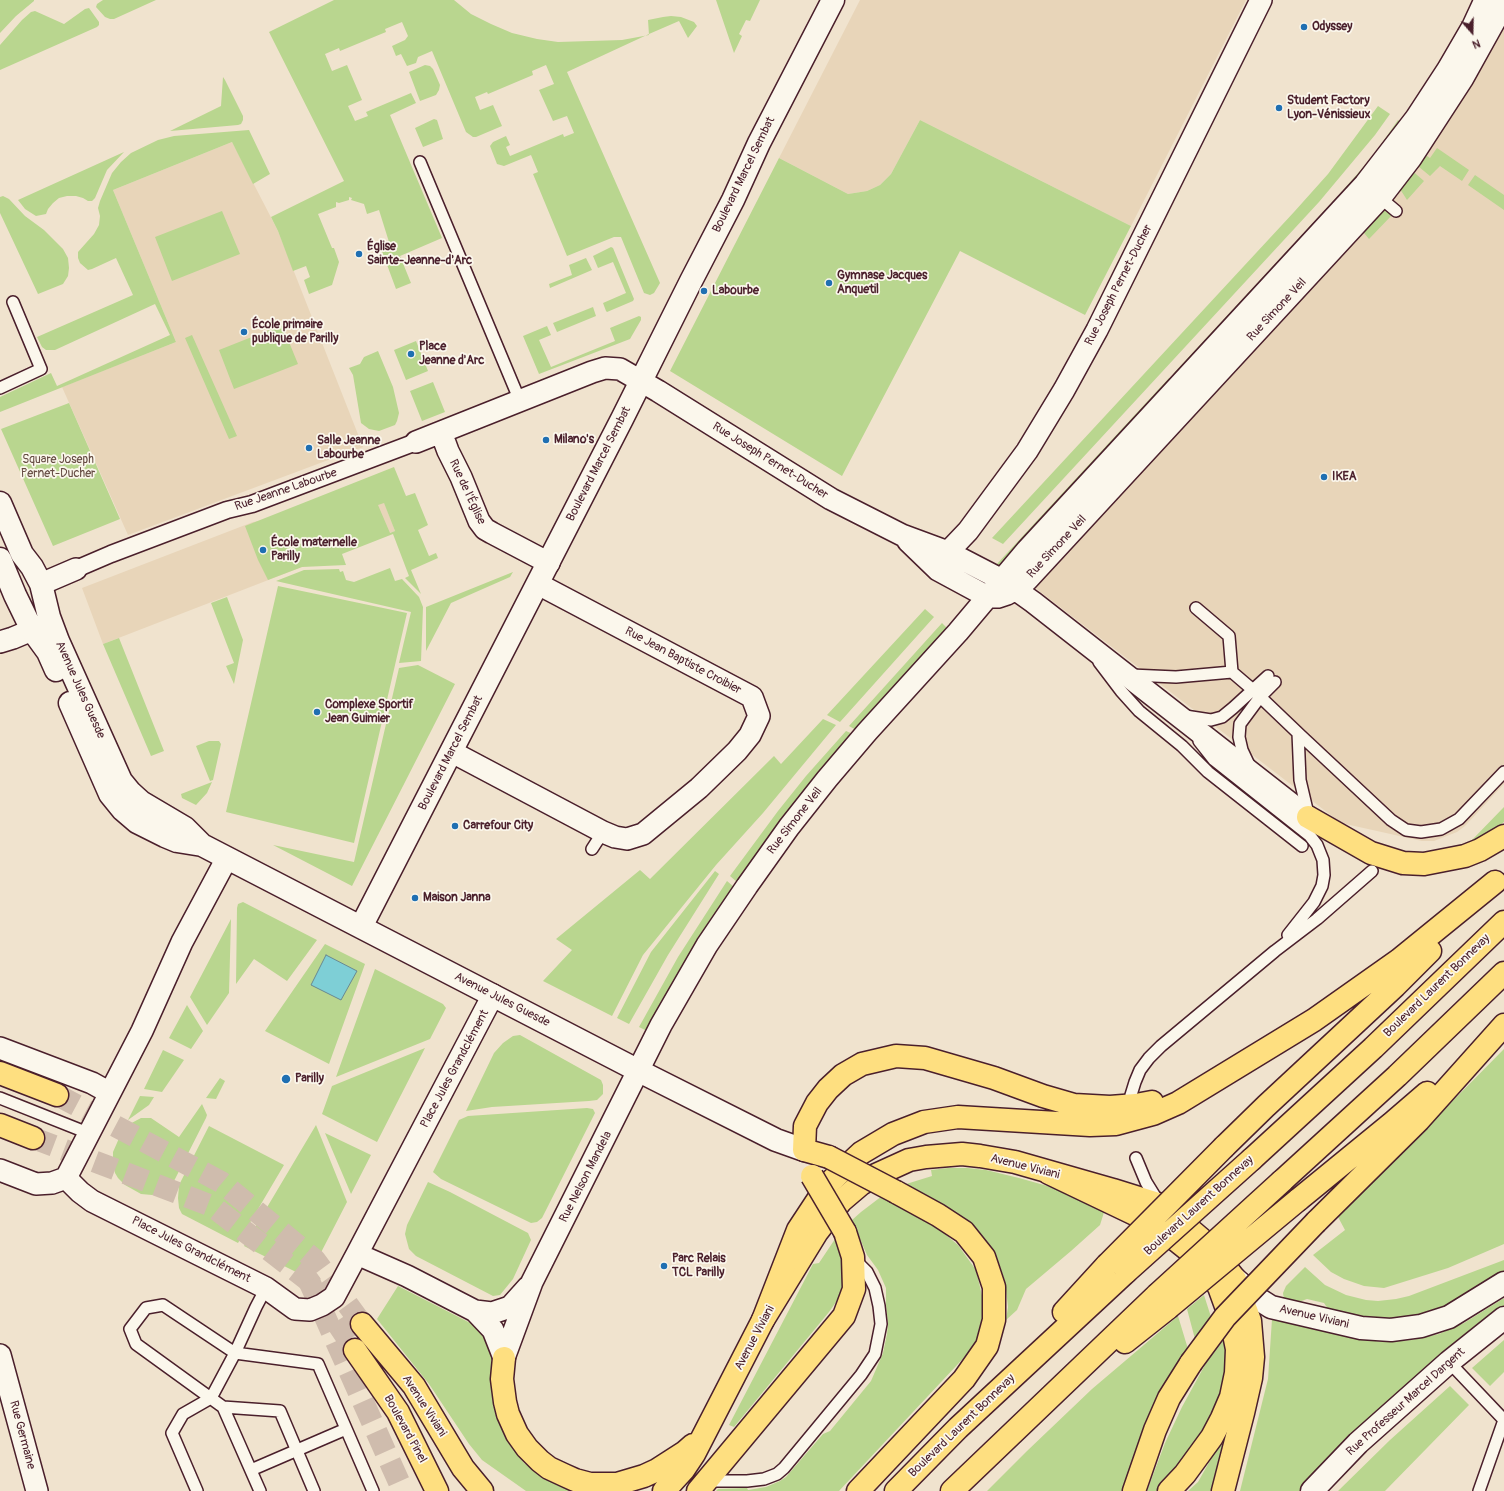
<!DOCTYPE html>
<html>
<head>
<meta charset="utf-8">
<style>
	body { margin:0 }
	#map { position:relative; width:1504px; height:1491px; overflow:hidden; background:#f0e3ce; font-family:Pangolin,sans-serif }
	canvas { display:block }
	.north { position:absolute; left:1452px; top:12px; width:40px; height:40px; -webkit-text-stroke:3px #fbf7ec; paint-order:stroke; rotate:160deg; font-size:11px; font-weight:700; line-height:16px; text-align:center; color:#4a1f2b }
	.north::after { content:''; display:block; margin:auto; width:14px; height:18px; background:#4a1f2b; clip-path:polygon(50% 0,100% 100%,50% 72%,0 100%) }
</style>
</head>
<body>
<div id="map">
<canvas width="1504" height="1491"></canvas>
<div class="north">N</div>
</div>
<script>
const g = document.querySelector('canvas').getContext('2d');
g.lineJoin = 'round';
function fill(path, color) { g.fillStyle = color; g.fill(path, 'evenodd'); }
const poly = rows => new Path2D(rows.map(r => 'M' + r).join(''));
function strokePath(path, color, width, dash) { g.strokeStyle = color; g.lineWidth = width; g.lineCap = dash ? 'butt' : 'round'; g.setLineDash(dash || []); g.stroke(path); }
function drawText(font, color, halo, rows, align = 'center') {
  g.font = font + ' Pangolin,sans-serif'; g.lineWidth = 3.5; g.setLineDash([]); g.textBaseline = 'middle'; g.strokeStyle = halo; g.fillStyle = color; for (const [text, x, y, turn = 0] of rows) {
    g.save(); g.translate(x, y); g.rotate((+turn || 0) * Math.PI / 180); g.textAlign = isNaN(turn) ? turn : align; if (halo) g.strokeText(text, 0, 0); g.fillText(text, 0, 0); g.restore();
  }
}
const built = poly([
	[860,0,1246,0,1131,226,920,120,891,174,880,185,867,191,848,194,779,158],
	[1504,18,1504,784,1465,826,1457,832,1434,841,1422,841,1341,823,1030,584],
	[232,142,278,231,363,447,128,535,62,387,176,342,113,190],
	[384,502,395,531,103,644,82,588,253,522]
]);
const green = poly([
	[0,0,34,0,34,1,16,16,0,33],
	[103,0,156,0,114,19,110,19,105,17,96,7,97,4],
	[334,0,454,0,471,14,491,24,512,33,537,39,558,42,622,40,649,35,648,20,663,17,671,16,681,17,694,22,697,26,688,38,679,21,649,34,567,72,660,283,654,293,650,295,644,293,621,237,614,237,567,256,533,174,538,172,531,155,504,166,497,164,490,146,493,142,506,136,510,145,506,147,510,156,563,134,564,137,574,133,567,116,553,121,539,90,554,84,546,65,532,71,533,75,488,94,487,92,475,97,480,110,493,105,502,126,476,137,473,137,466,132,432,51,418,57,416,63,407,66,401,54,396,56,392,46,405,40,408,36,402,22,385,29,386,32,340,51,339,48,325,54,332,71,347,65,362,100,348,106,355,121,368,116,366,112,411,93,416,103,390,115,442,238,400,256,411,283,396,289,380,246,389,242,379,210,367,214,364,204,351,200,352,198,349,197,349,200,339,203,336,202,336,207,318,214,332,248,334,248,339,262,332,285,309,294,304,280,310,277,306,266,293,271,278,231,271,217,344,181,269,32],
	[716,0,760,0,750,21,746,20,739,34,742,36,734,53],
	[89,8,99,22,99,25,97,27,0,70,0,45,22,20,31,12,35,11,64,24,85,9],
	[425,65,430,66,433,69,440,85,439,90,436,95,420,101,409,72],
	[223,77,225,80,243,116,243,120,241,124,238,125,170,131,221,106],
	[1378,106,1390,114,1375,135,1319,202,1003,544,992,538,1294,212,1328,174],
	[434,119,437,120,443,139,423,147,415,128],
	[920,120,1131,226,1085,315,960,251,842,476,670,371,779,158,848,194,867,191,880,185,891,174],
	[1398,120,1404,125,1180,378,1173,374,1338,196,1373,156],
	[249,130,270,174,253,184,232,142,113,190,176,342,0,412,0,397,51,373,57,386,170,335,155,304,55,350,46,350,42,347,37,337,133,295,116,258,92,269,88,270,80,263,78,258,78,252,94,234,99,225,100,216,98,208,100,201,112,173,121,162,131,153,158,140,174,136],
	[1437,148,1469,170,1462,181,1440,166,1430,176,1413,162,1421,152,1430,158],
	[124,152,107,170,95,198,92,201,88,201,83,198,76,196,67,196,59,198,53,203,48,209,46,214,36,216,25,209,18,200],
	[1409,168,1424,181,1407,200,1400,189],
	[1475,175,1504,195,1504,210,1468,185],
	[3,196,9,199,25,216,44,230,63,249,68,258,69,268,68,276,63,284,38,294,0,213,0,197],
	[1382,210,1393,214,1369,239,1360,228],
	[222,211,240,254,172,281,155,237],
	[611,247,613,248,634,299,633,301,607,312,606,311,603,303,626,293,613,262,598,268,593,256],
	[586,258,592,270,550,288,549,284,572,275,569,265],
	[593,307,596,316,557,332,553,323],
	[639,316,641,317,641,320,630,339,539,374,523,336,547,326,551,335,539,340,551,367,615,341,610,328],
	[282,325,298,364,234,389,219,350],
	[192,335,237,436,229,439,185,338],
	[416,341,428,371,406,380,394,350],
	[378,351,393,387,399,413,397,421,395,425,379,431,369,429,361,423,353,375,349,368,360,364,364,357],
	[1169,378,1176,383,1003,565,996,565],
	[433,382,445,412,422,421,410,391],
	[69,403,120,519,53,546,1,429],
	[394,467,406,496,415,493,428,525,418,530,429,556,436,553,438,558,411,570,421,594,405,578,409,576,393,534,342,554,346,565,302,567,268,580,258,560,245,526],
	[384,503,395,531,390,533,378,505],
	[390,568,395,581,402,579,419,597,423,607,421,661,399,663,411,612,276,581,304,570,339,569,340,572,343,571,346,580,354,582],
	[513,572,510,577,451,603,426,651,426,607],
	[278,586,407,613,354,843,226,812],
	[227,597,243,640,234,684,226,666,234,663,211,603],
	[925,609,934,617,840,722,827,715],
	[942,623,948,629,856,730,849,726],
	[119,638,164,751,151,756,103,644],
	[418,665,455,684,352,886,273,845,354,862,399,668],
	[823,719,836,725,763,813,716,865,643,955,612,1016,543,981,572,950,556,939,640,870,650,879,774,756,781,764],
	[846,731,853,734,737,882,730,876,778,811,806,776],
	[209,741,219,741,221,744,213,780,210,781,196,746],
	[212,782,207,793,196,805,182,798,181,794],
	[1504,807,1504,822,1491,832,1471,841],
	[715,871,719,874,668,955,629,1024,617,1018,651,952],
	[727,881,734,887,647,1031,639,1027,678,957],
	[243,902,317,940,287,981,254,959,236,984,237,908,238,904],
	[231,919,229,993,207,1025,190,997],
	[325,944,365,964,329,1064,265,1031],
	[375,969,443,1004,446,1008,430,1039,336,1077],
	[187,1005,203,1031,191,1049,169,1038],
	[520,1035,601,1080,603,1085,603,1094,597,1100,589,1101,492,1107,466,1111,494,1053,503,1043,513,1036],
	[425,1048,377,1142,322,1114,332,1086],
	[1504,1049,1504,1244,1448,1268,1384,1288,1364,1286,1344,1279,1331,1272,1313,1255,1345,1230,1338,1217],
	[163,1050,184,1060,162,1092,144,1089],
	[220,1078,225,1081,216,1099,206,1098],
	[140,1096,154,1097,149,1105,128,1120],
	[202,1104,207,1115,206,1118,173,1183,168,1188,161,1193,152,1195,141,1194,125,1185,118,1178,115,1173,113,1164,113,1152,124,1127,141,1118,151,1118,179,1137],
	[587,1108,593,1109,595,1113,542,1218,537,1222,531,1223,441,1179,433,1172,459,1120,468,1116],
	[316,1125,347,1202,313,1268,306,1275,304,1276,244,1246],
	[209,1126,284,1165,238,1243,182,1214,179,1208,178,1198,179,1185],
	[325,1133,371,1155,351,1194],
	[948,1168,967,1168,986,1170,1019,1178,1051,1187,1106,1206,1100,1225,1071,1251,1026,1289,1017,1310,1006,1320,1008,1307,1005,1281,999,1264,988,1244,973,1227,903,1185,932,1176,931,1170],
	[428,1182,450,1192,528,1233,531,1240,513,1279,500,1295,493,1296,416,1256,409,1249,405,1234,407,1225],
	[882,1196,932,1223,958,1245,976,1270,984,1304,982,1326,972,1349,839,1491,716,1491,718,1489,747,1488,748,1490,766,1487,780,1481,786,1477,823,1434,830,1431,871,1381,883,1353,887,1334,888,1324,886,1305,886,1288,878,1270,867,1255,852,1220,861,1212],
	[835,1239,844,1257,844,1286,836,1302,829,1312,734,1427,729,1425,813,1264,819,1263],
	[1504,1260,1504,1271,1453,1304,1417,1317,1378,1321,1330,1312,1324,1303,1307,1299,1296,1303,1284,1300,1283,1293,1286,1286,1305,1267,1325,1285,1346,1295,1366,1300,1378,1301,1396,1299,1409,1296],
	[398,1286,484,1330,491,1350,492,1397,495,1413,508,1442,524,1463,555,1483,576,1491,526,1491,482,1460,469,1444,429,1384,377,1319],
	[1204,1295,1211,1317,1195,1339,1187,1309],
	[1504,1298,1504,1312,1305,1491,1240,1491,1268,1379,1272,1319,1278,1316,1354,1335,1353,1338,1383,1342,1398,1341,1412,1340,1439,1334,1464,1323],
	[1178,1316,1188,1349,1148,1418,1125,1481,1122,1491,987,1491,1027,1451,1092,1389],
	[1229,1333,1229,1361,1213,1421,1177,1474,1158,1491,1147,1491,1165,1443,1182,1407,1206,1363],
	[1504,1340,1504,1372,1490,1386,1472,1368],
	[1450,1386,1469,1405,1385,1491,1338,1491,1390,1440],
	[1225,1434,1228,1435,1213,1491,1188,1491,1198,1482]
]);
const water = poly([
	[326,955,357,971,341,1000,311,985,326,955]
]);
const primaryTunnel = poly([
	[57,1095,221,1182,315,1260,362,1324],
	[33,1138,212,1206,309,1281,355,1350]
]);
const trunkTunnel = poly([
	[309,1281,403,1491]
]);
const service = poly([
	[420,162,520,401],
	[1377,195,1396,211],
	[0,388,41,369,13,302],
	[1196,608,1229,636,1232,672,1253,690,1298,733,1300,780,1308,814],
	[1099,662,1121,691,1139,711,1182,746,1208,772,1302,846],
	[1131,675,1176,677,1232,672],
	[1185,716,1211,720,1222,717,1233,708,1268,676],
	[1298,733,1391,820,1406,830,1421,832,1441,829,1459,819,1504,772],
	[1199,741,1214,760,1310,836,1317,845,1323,860,1324,875,1322,886,1314,902,1288,935],
	[1250,767,1242,750,1239,737,1240,724,1260,697,1275,682],
	[592,849,603,832],
	[1131,1095,1135,1082,1140,1070,1149,1058,1161,1046,1275,951,1317,919,1372,871],
	[0,1098,88,1133],
	[1136,1158,1146,1182,1159,1203],
	[1449,1362,1504,1420,1479,1491],
	[223,1407,280,1411,314,1491],
	[251,1470,346,1429],
	[708,1481,747,1481,764,1479,777,1474,784,1468,861,1375,875,1354,881,1324,879,1306,875,1288,867,1272,854,1259],
	[197,1491,172,1433,183,1414,211,1398,235,1353,256,1307,266,1288],
	[260,1491,223,1407,136,1344,130,1329,146,1308,163,1305,235,1353,318,1364,373,1491]
]);
const pedestrian = poly([
	[76,569,111,554,227,510,252,504,416,442]
]);
const minor = poly([
	[441,432,448,451,461,477,479,521,485,529,492,533,549,563],
	[416,442,592,372,605,368,620,369,658,391,831,499,902,535,948,552,1002,580,1033,602,1308,817],
	[908,541,938,570,988,597,998,597,1007,594,1016,589,1027,580,1381,197,1411,158,1463,78,1504,4],
	[948,552,968,531,1027,451,1064,390,1097,330,1261,0],
	[41,584,76,569],
	[0,642,13,638,32,630],
	[452,752,603,832,615,837,627,839,643,834,699,788,737,751,750,735,759,716,752,697,538,584],
	[0,1048,92,1083,110,1093],
	[0,1170,36,1184,52,1183,66,1178],
	[66,1178,80,1192,92,1201,266,1288,295,1309,310,1310,322,1305,334,1297,357,1254,493,995],
	[66,1178,142,1031,182,942,227,858],
	[357,1254,407,1276,475,1311,492,1313,510,1307,528,1287],
	[475,1311,493,1330,504,1358],
	[0,1355,37,1491],
	[504,1358,532,1282,661,1025,707,945,747,886,789,827,827,779,867,732,958,632,1027,550,1365,184,1416,118,1448,69,1473,26,1485,0]
]);
const tertiary = poly([
	[0,503,22,554,32,567,41,584,49,617,58,641,121,781,130,792,141,802,185,828,202,845,639,1071,776,1140,804,1150],
	[0,559,15,595,32,630,48,652,56,670],
	[70,703,110,794,123,810,137,822,165,836,177,841,202,845],
	[361,927,622,419,691,281,733,200,759,143,833,0],
	[1235,1279,1260,1300,1271,1307,1361,1328,1391,1330,1421,1326,1449,1317,1504,1283],
	[1312,1491,1358,1443,1449,1362,1504,1318]
]);
const primary = poly([
	[0,1073,57,1095],
	[0,1125,33,1138],
	[362,1324,414,1386,463,1468,482,1491],
	[355,1350,398,1412,437,1491],
	[504,1358,502,1379,505,1402,508,1414,517,1434,527,1448,540,1461,549,1468,564,1475,575,1480,590,1484,617,1484,644,1476,657,1470,685,1452,693,1445],
	[664,1491,684,1469,694,1454,763,1320,817,1232,841,1201,861,1184,876,1175,909,1160,926,1157,962,1154,980,1156,1015,1162,1113,1190,1161,1205,1207,1244,1235,1279,1250,1321,1253,1357,1251,1378,1243,1413,1223,1491],
	[698,1491,844,1316,854,1289,853,1257,845,1232]
]);
const trunk = poly([
	[1308,817,1371,853,1403,863,1424,864,1465,856,1480,850,1504,836],
	[1224,1147,1266,1106,1395,986,1430,951],
	[829,1157,804,1150,805,1126,817,1103,828,1089,843,1075,862,1064,896,1056,925,1058,994,1078,1043,1096,1074,1105,1110,1107,1136,1105,1152,1102],
	[1252,1159,1373,1048,1504,922],
	[1049,1173,1141,1217,1167,1233,1192,1253,1206,1268,1219,1287,1227,1309,1233,1329,1237,1349,1236,1373,1231,1397,1222,1418,1212,1437,1185,1474,1169,1491],
	[1282,1181,1397,1076,1504,973],
	[1298,1200,1391,1124,1427,1093],
	[1316,1222,1419,1120,1504,1025],
	[1064,1312,1107,1265],
	[763,1320,798,1230,829,1183,861,1153,893,1134,924,1122,958,1117,1090,1125,1116,1124,1153,1114,1178,1103,1314,1020,1399,960,1495,882],
	[1125,1342,1168,1308],
	[858,1491,964,1379,987,1346,994,1320,994,1287,984,1257,964,1232,938,1215,896,1192],
	[896,1491,958,1428,1126,1272],
	[952,1491,1157,1295],
	[1134,1491,1155,1430,1169,1398,1191,1363]
]);
const primaryBridge = poly([
	[812,1176,845,1232]
]);
const trunkBridge = poly([
	[829,1157,896,1192],
	[1107,1265,1224,1147],
	[1126,1272,1252,1159],
	[1157,1295,1282,1181],
	[1168,1308,1298,1200],
	[1191,1363,1225,1317,1316,1222]
]);
const markers = [
	[1304,27,4,"#1f6fb2"],
	[1279,108,4,"#1f6fb2"],
	[359,254,4,"#1f6fb2"],
	[829,283,4,"#1f6fb2"],
	[704,291,4,"#1f6fb2"],
	[244,332,4,"#1f6fb2"],
	[411,354,4,"#1f6fb2"],
	[546,440,4,"#1f6fb2"],
	[309,448,4,"#1f6fb2"],
	[1324,477,4,"#1f6fb2"],
	[263,550,4,"#1f6fb2"],
	[317,712,4,"#1f6fb2"],
	[455,826,4,"#1f6fb2"],
	[415,898,4,"#1f6fb2"],
	[286,1079,5,"#1f6fb2"],
	[664,1266,4,"#1f6fb2"]
];
const poiNames = [
	["Odyssey",1312,27],
	["Student Factory",1287,101],
	["Lyon-Vénissieux",1287,115],
	["Église",367,247],
	["Sainte-Jeanne-d'Arc",367,261],
	["Gymnase Jacques",837,276],
	["Anquetil",837,290],
	["Labourbe",712,291],
	["École primaire",252,325],
	["publique de Parilly",252,339],
	["Place",419,347],
	["Jeanne d'Arc",419,361],
	["Milano's",554,440],
	["Salle Jeanne",317,441],
	["Labourbe",317,455],
	["IKEA",1332,477],
	["École maternelle",271,543],
	["Parilly",271,557],
	["Complexe Sportif",325,705],
	["Jean Guimier",325,719],
	["Carrefour City",463,826],
	["Maison Janna",423,898],
	["Parilly",295,1079],
	["Parc Relais",672,1259],
	["TCL Parilly",672,1273]
];
const streetNames = [
	["Boulevard Marcel Sembat",744,175,-64],
	["Rue Joseph Pernet-Ducher",1119,285,-63],
	["Rue Simone Veil",1277,310,-47],
	["Rue Joseph Pernet-Ducher",770,461,32],
	["Boulevard Marcel Sembat",599,464,-63],
	["Rue Jeanne Labourbe",286,490,-19],
	["Rue de l'Église",467,492,65],
	["Rue Simone Veil",1057,547,-47],
	["Rue Jean Baptiste Croibier",683,661,28],
	["Avenue Jules Guesde",80,690,66],
	["Boulevard Marcel Sembat",451,753,-63],
	["Rue Simone Veil",795,821,-52],
	["Boulevard Laurent Bonnevay",1437,986,-44],
	["Avenue Jules Guesde",502,1000,27],
	["Place Jules Grandclément",455,1069,-62],
	["Avenue Viviani",1025,1167,14],
	["Rue Nelson Mandela",586,1177,-63],
	["Boulevard Laurent Bonnevay",1199,1206,-42],
	["Place Jules Grandclément",191,1250,27],
	["Avenue Viviani",1314,1317,13],
	["Avenue Viviani",755,1338,-62],
	["Rue Professeur Marcel Dargent",1406,1402,-42],
	["Avenue Viviani",424,1406,57],
	["Boulevard Laurent Bonnevay",962,1426,-44],
	["Boulevard Pinel",405,1429,61],
	["Rue Germaine",22,1435,75]
];
const parkNames = [
	["Square Joseph",58,460],
	["Pernet-Ducher",58,474]
];
fill(built, '#e8d5b9');
fill(green, '#b9d68f');
fill(water, '#7ecfd6');
strokePath(water, '#698992', 1);
strokePath(primaryTunnel, '#cfbcad', 22, [22, 11]);
strokePath(trunkTunnel, '#cfbcad', 22, [22, 11]);
strokePath(service, '#4a1f2b', 14);
strokePath(pedestrian, '#4a1f2b', 19);
strokePath(minor, '#4a1f2b', 24);
strokePath(tertiary, '#4a1f2b', 25);
strokePath(primary, '#4a1f2b', 25);
strokePath(trunk, '#4a1f2b', 25);
strokePath(service, '#fbf7ec', 11);
strokePath(pedestrian, '#fbf7ec', 16);
strokePath(minor, '#fbf7ec', 21);
strokePath(tertiary, '#fbf7ec', 22);
strokePath(primary, '#fedf80', 22);
strokePath(trunk, '#fedf80', 22);
strokePath(primaryBridge, '#4a1f2b', 25, []);
strokePath(trunkBridge, '#4a1f2b', 25, []);
strokePath(primaryBridge, '#fedf80', 22);
strokePath(trunkBridge, '#fedf80', 22);
for (const [x, y, r, color] of markers) { const dot = new Path2D(); dot.arc(x, y, r, 0, 2 * Math.PI); g.fillStyle = color; g.fill(dot); strokePath(dot, '#fbf7ec', 1.5); }
drawText('bold 12px', '#4a1f2b', '#fbf7ec', poiNames, 'left');
drawText('12px', '#4a1f2b', '#fbf7ec', streetNames);
drawText('12px', '#664d44', '#fbf7ec', parkNames);
</script>
</body>
</html>
